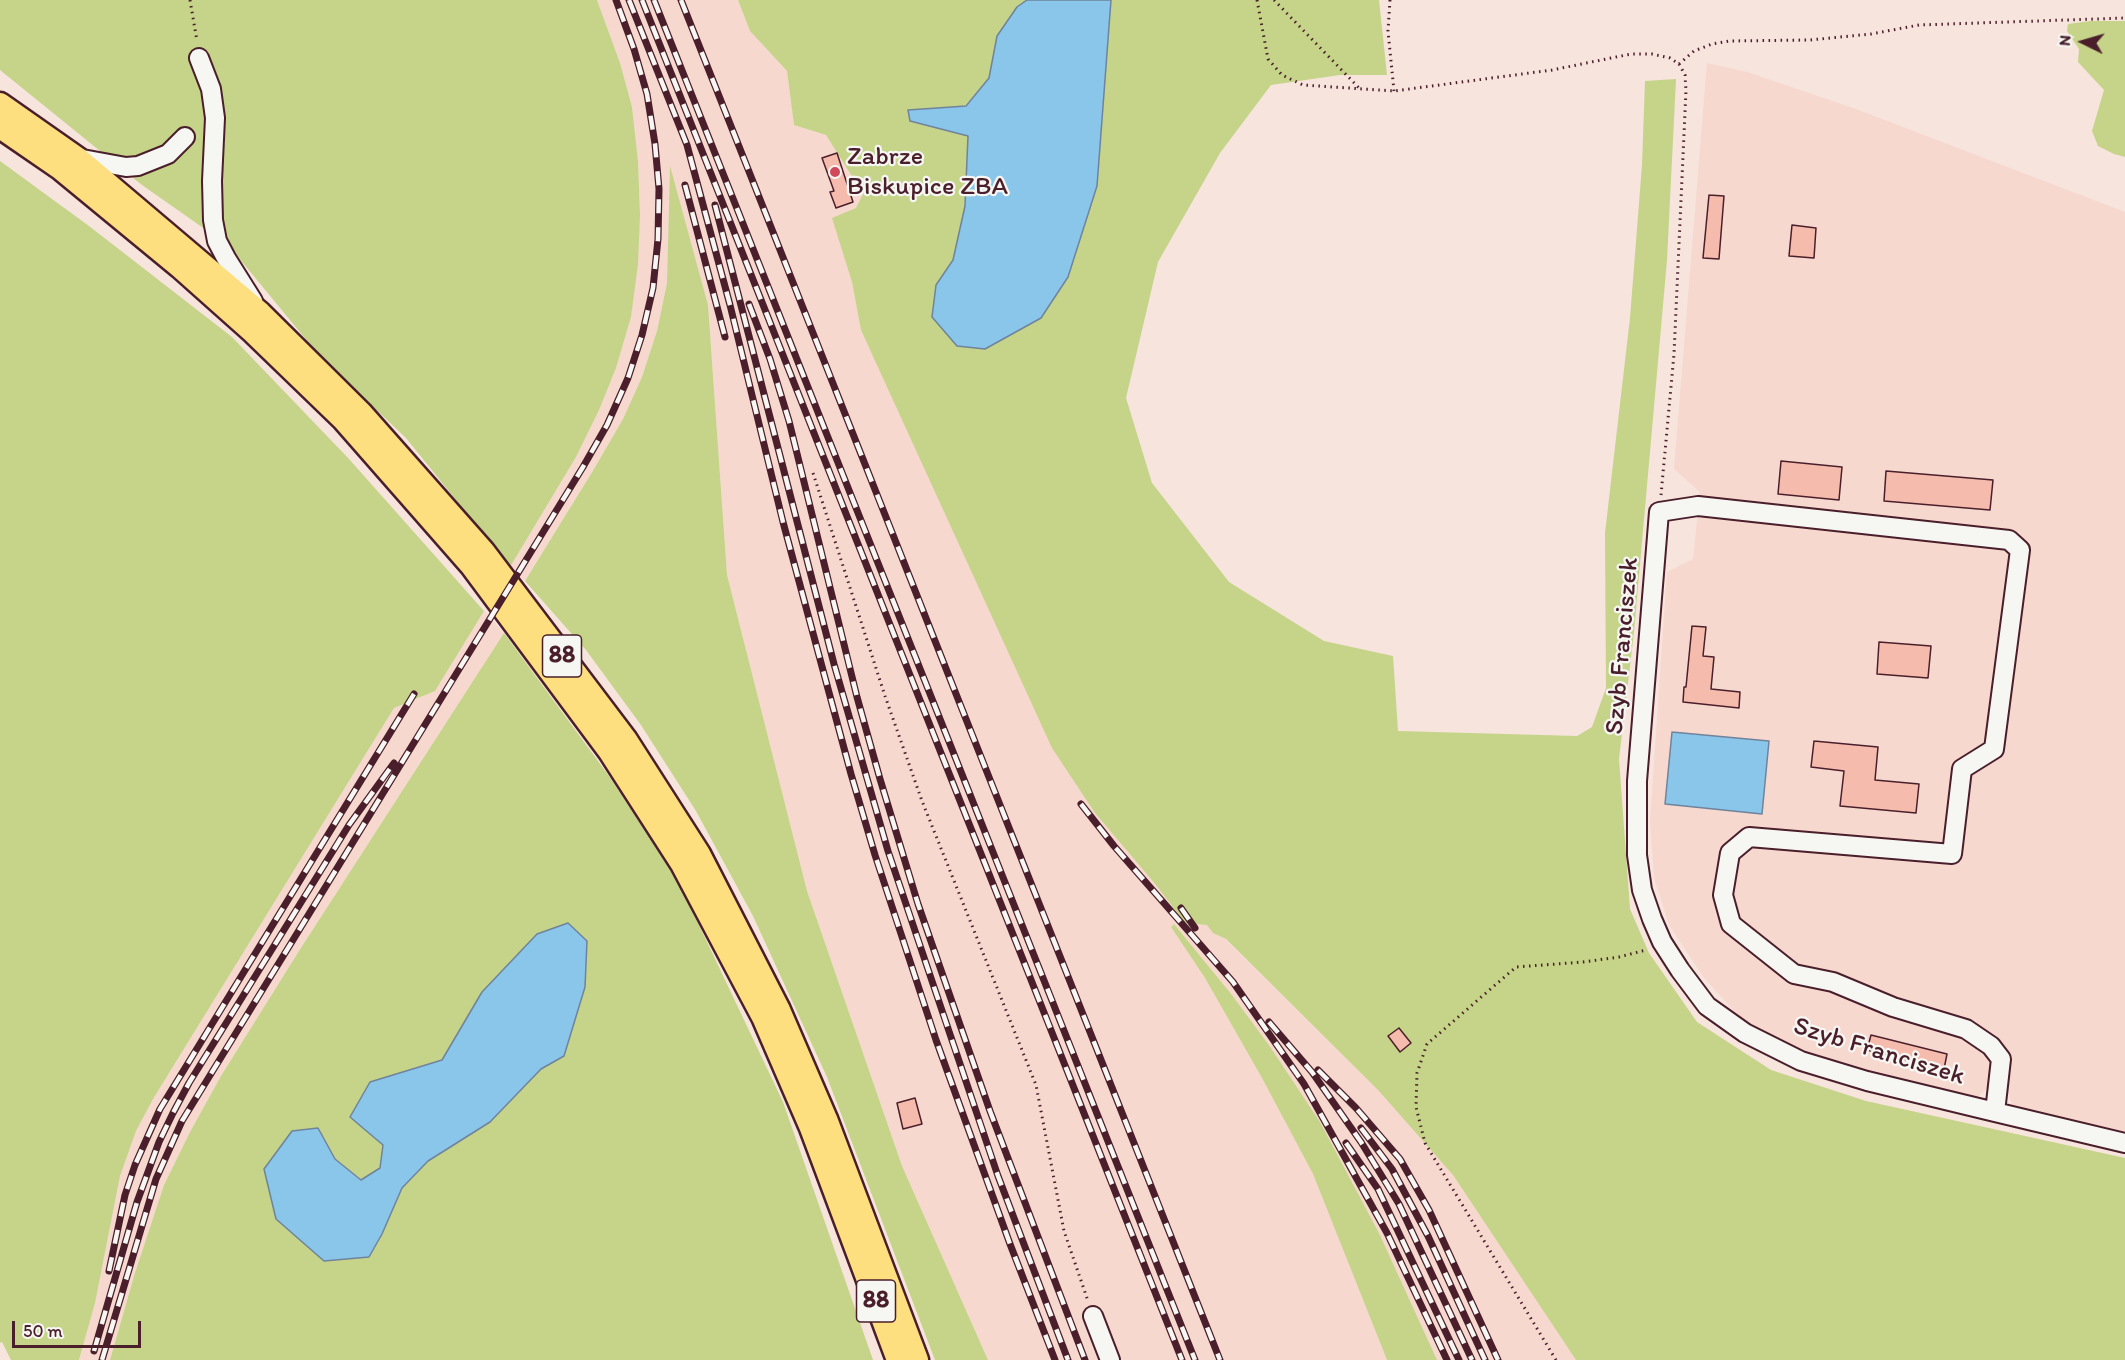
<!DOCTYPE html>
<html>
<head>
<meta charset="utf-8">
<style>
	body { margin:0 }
	#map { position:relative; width:2125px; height:1360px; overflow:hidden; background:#f6e4dd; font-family:Itim,sans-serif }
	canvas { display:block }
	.north { position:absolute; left:2053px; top:12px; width:60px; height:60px; -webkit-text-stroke:4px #f6f6f2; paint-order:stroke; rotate:275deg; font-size:16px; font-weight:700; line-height:24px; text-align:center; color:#4a1f2b }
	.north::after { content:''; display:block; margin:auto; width:21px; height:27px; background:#4a1f2b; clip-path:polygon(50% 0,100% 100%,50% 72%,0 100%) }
	.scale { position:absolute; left:12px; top:1321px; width:129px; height:27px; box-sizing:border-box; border:3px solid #4a1f2b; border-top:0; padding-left:8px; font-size:18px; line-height:21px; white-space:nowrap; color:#4a1f2b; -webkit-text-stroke:4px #f6f6f2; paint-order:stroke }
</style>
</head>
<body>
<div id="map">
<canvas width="2125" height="1360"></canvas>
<div class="north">N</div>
<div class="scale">50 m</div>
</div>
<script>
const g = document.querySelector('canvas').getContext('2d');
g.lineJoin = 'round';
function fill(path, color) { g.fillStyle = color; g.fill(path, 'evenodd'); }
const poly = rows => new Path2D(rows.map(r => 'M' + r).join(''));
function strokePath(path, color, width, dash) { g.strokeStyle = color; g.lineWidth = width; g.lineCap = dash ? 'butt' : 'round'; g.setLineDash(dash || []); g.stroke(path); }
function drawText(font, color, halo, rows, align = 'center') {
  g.font = font + ' Itim,sans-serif'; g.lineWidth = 4.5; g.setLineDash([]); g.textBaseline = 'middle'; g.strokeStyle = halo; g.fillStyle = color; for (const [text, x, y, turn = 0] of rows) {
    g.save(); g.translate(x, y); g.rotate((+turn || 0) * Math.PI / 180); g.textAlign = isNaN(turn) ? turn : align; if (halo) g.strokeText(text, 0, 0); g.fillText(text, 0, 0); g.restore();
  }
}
const built = poly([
	[597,0,738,0,750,31,787,71,794,125,826,135,863,194,857,208,852,282,861,330,1095,813,1156,885,1185,923,1207,925,1213,933,1225,939,1378,1090,1453,1175,1576,1360,1437,1360,1380,1235,1320,1122,1271,1048,1232,995,1174,924,1171,927,1205,978,1262,1078,1313,1174,1387,1360,988,1360,902,1166,807,891,727,575,708,305,670,169,667,283,657,331,642,377,623,419,594,469,525,581,510,567,576,457,599,410,616,368,631,317,640,215,638,161,632,107,620,63],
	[1707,63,1747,72,1856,109,2125,212,2125,1134,2013,1107,2008,1093,1987,1088,1976,1099,1806,1054,1745,1023,1704,978,1669,925,1654,878,1650,821,1667,572,1693,559,1700,492,1674,469],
	[484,611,504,633,299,951,221,1076,190,1132,164,1185,134,1276,110,1360,79,1360,95,1303,120,1176,136,1131,153,1099,394,708,435,691]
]);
const green = poly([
	[0,0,597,0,620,63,632,107,638,161,640,215,638,264,631,317,616,368,599,410,576,457,510,567,406,438,318,354,229,246,142,185,0,70],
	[738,0,1027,0,1017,7,997,36,989,78,965,106,908,110,910,121,968,135,965,206,953,260,936,285,1041,318,1068,277,1097,186,1111,0,1379,0,1387,75,1340,75,1271,85,1220,153,1158,262,1126,398,1152,483,1229,582,1324,641,1393,656,1398,731,1577,736,1592,727,1606,688,1605,533,1630,318,1642,165,1645,81,1676,79,1667,260,1634,632,1619,759,1630,909,1649,953,1697,1022,1771,1070,1866,1101,2125,1158,2125,1360,1576,1360,1453,1175,1378,1090,1226,939,1213,933,1207,925,1185,923,1156,885,1095,813,1052,748,861,330,852,282,832,218,856,208,863,194,826,135,794,125,787,71,750,31],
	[2091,21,2125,21,2125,157,2114,154,2098,146,2092,131,2104,90,2078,62,2079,49,2067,31,2068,24],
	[0,161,89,226,232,337,349,459,484,611,435,691,394,708,153,1099,136,1131,120,1176,95,1303,79,1360,11,1360,2,1342,0,1343],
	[670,166,708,305,727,575,807,891,902,1166,988,1360,935,1360,827,1077,753,916,696,811,641,725,586,650,525,581,594,469,623,419,642,377,657,331,667,283],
	[504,633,609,776,679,883,783,1102,873,1360,110,1360,134,1276,164,1185,190,1132,221,1076,299,951],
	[482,992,564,1056,541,1069,490,1122,428,1161,402,1188,382,1234,369,1257,318,1128,335,1159,362,1180,380,1168,383,1145,370,1082,442,1060],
	[1174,924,1232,995,1271,1048,1320,1122,1380,1235,1437,1360,1387,1360,1313,1174,1262,1078,1205,978,1171,927]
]);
const water = poly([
	[1027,0,1111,0,1097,186,1068,277,1041,318,985,349,957,346,932,317,936,285,953,260,965,206,968,136,910,121,908,110,966,106,989,78,997,36,1017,7,1027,0],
	[1672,732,1769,741,1762,814,1665,804,1672,732],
	[568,923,587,941,585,987,564,1056,541,1069,490,1122,428,1161,402,1188,382,1234,369,1257,324,1261,276,1219,264,1169,292,1131,318,1128,335,1159,361,1180,380,1168,383,1145,350,1117,370,1082,442,1060,482,992,537,934,568,923]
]);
const building = poly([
	[837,153,853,202,836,208,830,192,834,191,822,158,837,153],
	[1709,195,1724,196,1719,259,1703,258,1709,195],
	[1792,225,1816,228,1814,258,1789,256,1792,225],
	[1781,461,1842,467,1839,500,1778,494,1781,461],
	[1886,471,1993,480,1990,510,1884,501,1886,471],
	[1692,626,1706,627,1703,656,1714,657,1711,689,1740,692,1739,708,1683,702,1684,687,1686,687,1692,626],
	[1879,642,1931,646,1928,678,1877,674,1879,642],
	[1814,741,1878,747,1875,780,1919,784,1916,813,1840,806,1844,771,1811,767,1814,741],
	[1399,1028,1411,1043,1400,1052,1388,1036,1399,1028],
	[1871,1035,1947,1054,1944,1069,1867,1050,1871,1035],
	[915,1098,922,1124,903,1129,897,1103,915,1098]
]);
const path = poly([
	[190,0,197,41],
	[1257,0,1268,59,1282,75,1303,85,1394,91,1552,70,1631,54,1652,54,1670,58,1679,64,1685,75,1686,90,1674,354,1661,495],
	[1274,0,1360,89],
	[1390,0,1388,31,1394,91],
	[1679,64,1694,51,1712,44,1729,41,1810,40,1871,34,1919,25,2125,18],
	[813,473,885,696,922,801,1036,1085,1064,1231,1088,1301],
	[1556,1360,1425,1143,1416,1107,1417,1073,1427,1044,1516,967,1583,962,1619,957,1646,950]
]);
const minor = poly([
	[199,58,211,89,215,118,212,181,213,220,217,241,226,258,253,301],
	[77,158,126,167,138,166,168,154,185,137],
	[1995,1112,2001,1059,1991,1046,1966,1029,1893,1007,1833,982,1794,974,1731,924,1723,895,1730,853,1749,837,1952,854,1962,769,1994,749,2020,550,2009,540,1698,506,1659,512,1637,781,1637,855,1642,890,1652,919,1662,942,1680,970,1707,1006,1745,1033,1801,1061,1867,1081,1995,1112,2125,1143],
	[1093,1316,1110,1360]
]);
const major = poly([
	[0,104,77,158,260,313,361,413,483,551,626,740,699,854,779,1010,826,1119,917,1360],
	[0,127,61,169,180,267,253,332,343,419,471,565,610,752,682,864,763,1017,811,1128,898,1360]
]);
const rail = poly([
	[629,0,687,145,730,305,783,522,851,774,875,855,936,1040,1010,1244,1055,1360],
	[642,0,1182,1360],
	[654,0,1195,1360],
	[681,0,1220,1360],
	[685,185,725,337],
	[715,205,834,664,888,851,998,1176,1068,1360],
	[749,304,770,359,789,421,857,697,880,779,918,904,990,1111,1085,1360],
	[1081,804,1114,846,1233,982,1304,1084,1387,1233,1447,1360],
	[1181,908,1195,928],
	[1269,1022,1312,1072,1361,1142,1399,1204,1472,1360],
	[1318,1070,1356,1108,1400,1159,1429,1210,1498,1360],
	[1361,1128,1392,1169,1428,1236,1485,1360],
	[1346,1143,1378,1189,1459,1360],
	[109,1271,125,1195,135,1165,160,1109,414,694],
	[94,1351,137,1202,159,1142,173,1113,189,1083,349,825,394,763],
	[102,1360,156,1179,182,1121,583,467,607,425,628,378,642,335,653,288,658,239,659,189,655,144,647,94,634,49,616,0]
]);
const markers = [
	[835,172,6,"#d1495b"]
];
const shields = [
	[562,656,39],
	[876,1301,39]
];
const shieldNames = [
	["88",562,656],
	["88",876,1301]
];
const poiNames = [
	["Zabrze",847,157],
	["Biskupice ZBA",847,187]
];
const streetNames = [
	["Szyb Franciszek",1623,646,-85],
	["Szyb Franciszek",1879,1052,17]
];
fill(built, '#f6d8cf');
fill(green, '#c5d488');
fill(water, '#89c6e9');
strokePath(water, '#70839d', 1.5);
fill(building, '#f5bbad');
strokePath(building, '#4a1f2b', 1.5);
strokePath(minor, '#4a1f2b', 22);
strokePath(major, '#4a1f2b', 27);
strokePath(path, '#4a1f2b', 3, [1.5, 4.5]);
strokePath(minor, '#f6f6f2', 18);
strokePath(major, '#fedf80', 22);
strokePath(rail, '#4a1f2b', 7);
strokePath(rail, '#f6f6f2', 4.5, [14]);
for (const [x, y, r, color] of markers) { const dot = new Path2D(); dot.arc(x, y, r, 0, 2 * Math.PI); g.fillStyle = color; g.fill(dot); strokePath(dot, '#f6f6f2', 2); }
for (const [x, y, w] of shields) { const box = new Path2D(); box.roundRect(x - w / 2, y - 21, w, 42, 4.5); g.fillStyle = '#f6f6f2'; g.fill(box); strokePath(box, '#4a1f2b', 1.5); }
drawText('bold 24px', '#4a1f2b', null, shieldNames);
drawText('26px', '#4a1f2b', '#f6f6f2', poiNames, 'left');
drawText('26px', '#4a1f2b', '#f6f6f2', streetNames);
</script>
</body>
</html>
